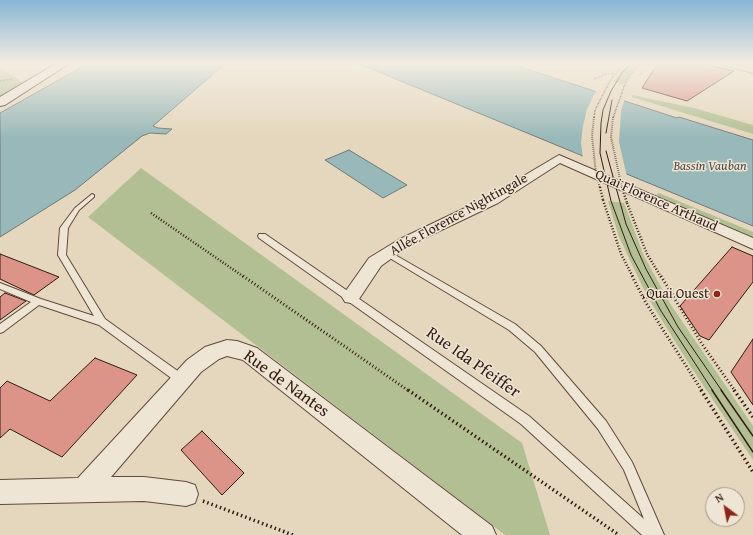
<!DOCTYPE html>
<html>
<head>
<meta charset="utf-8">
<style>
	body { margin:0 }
	#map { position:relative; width:753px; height:535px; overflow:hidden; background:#e5d7bd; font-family:"Gentium Book Plus",serif }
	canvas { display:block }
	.north { position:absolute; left:705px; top:487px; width:40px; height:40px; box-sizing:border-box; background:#eee5d4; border:1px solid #a39487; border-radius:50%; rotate:328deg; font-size:11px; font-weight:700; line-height:16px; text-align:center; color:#331b13 }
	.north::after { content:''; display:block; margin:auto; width:14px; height:18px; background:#8f2418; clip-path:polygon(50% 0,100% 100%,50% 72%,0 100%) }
</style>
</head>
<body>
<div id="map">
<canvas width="753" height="535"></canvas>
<div class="north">N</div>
</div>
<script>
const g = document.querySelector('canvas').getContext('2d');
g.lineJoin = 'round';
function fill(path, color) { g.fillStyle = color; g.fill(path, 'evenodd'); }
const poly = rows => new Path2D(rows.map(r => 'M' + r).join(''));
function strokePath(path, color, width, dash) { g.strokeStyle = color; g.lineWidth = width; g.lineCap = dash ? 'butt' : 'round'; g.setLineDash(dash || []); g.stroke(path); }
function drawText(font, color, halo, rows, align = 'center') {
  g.font = font + ' "Gentium Book Plus",serif'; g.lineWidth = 3; g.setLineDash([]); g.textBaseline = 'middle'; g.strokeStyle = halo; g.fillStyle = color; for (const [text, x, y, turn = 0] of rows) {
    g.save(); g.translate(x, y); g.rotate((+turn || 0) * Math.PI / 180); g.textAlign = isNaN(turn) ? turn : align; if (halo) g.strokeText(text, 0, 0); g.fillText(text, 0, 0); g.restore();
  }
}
const green = poly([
	[628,63,639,63,633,69,623,84,613,82],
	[0,68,24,83,0,96],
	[632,95,694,108,753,125,753,134,632,97],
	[141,168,522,443,550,535,505,535,88,217],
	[659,193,753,232,753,240,652,198],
	[608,201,624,203,644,256,671,305,753,426,753,460,689,364,647,296,619,237]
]);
const water = poly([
	[89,63,226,63,153,126,158,128,172,129,166,134,150,133,142,136,75,190,0,237,0,113,89,63],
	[357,63,508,63,677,118,679,117,753,140,753,226,357,63],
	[349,150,407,185,383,198,325,160,349,150]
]);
const pier = poly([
	[597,89,625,98,621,111,619,142,627,177,583,159,581,142,583,126,587,109]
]);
const building = poly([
	[658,63,701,63,734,71,687,101,642,88,658,63],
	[732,247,753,256,753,282,709,340,700,336,680,306,732,247],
	[0,254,59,277,34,295,0,279,0,254],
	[5,293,26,301,0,320,0,297,5,293],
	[753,339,753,405,731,372,753,339],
	[95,358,137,375,62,457,10,429,0,438,0,388,7,381,50,401,95,358],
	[202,431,244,473,222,495,181,450,202,431]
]);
const pathFar3 = poly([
	[594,79,606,74,615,74],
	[0,81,13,79],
	[610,81,624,63],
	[625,84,630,75,641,63]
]);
const pathFar2 = poly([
	[603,200,621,254,633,277],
	[627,203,647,254,661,277],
	[151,213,244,277]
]);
const pathFar1 = poly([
	[243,276,409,391],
	[632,276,646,303,702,391],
	[661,276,702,344,735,391],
	[643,297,673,298]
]);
const path = poly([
	[408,390,619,535],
	[701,390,753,472],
	[734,390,753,417],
	[203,501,293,535]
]);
const service = poly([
	[92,194,94,195,94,197,79,210,68,228,66,255,105,319,186,377,187,380,186,383,182,385,178,383,99,325,39,305,3,332,0,333,0,324,31,302,0,289,0,283,41,299,94,316,58,255,60,228,75,208,92,194],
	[259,234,265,234,529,416,644,519,624,470,598,429,535,352,509,330,383,254,387,251,390,252,515,324,541,346,606,421,632,462,664,535,642,535,521,424,259,238,258,236,259,234]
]);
const minor = poly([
	[717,63,731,63,753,69,753,73,717,63],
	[559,155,753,238,753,249,560,163,498,203,410,245,381,266,357,302,351,303,345,302,342,297,345,292,369,258,400,239,488,197,559,155],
	[227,340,237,341,257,348,492,526,496,535,462,535,243,360,227,356,219,359,201,372,111,477,144,477,186,482,195,485,198,494,195,503,186,506,144,501,0,504,0,480,78,478,187,360,205,347,227,340]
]);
const secondary = poly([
	[57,63,70,63,5,105,0,106,0,97,57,63]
]);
const tramFar1 = poly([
	[632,63,622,73,611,91,603,110,601,123,600,153,611,201,631,255,661,311,713,391],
	[606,133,612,100],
	[606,151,626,224,646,269,678,327,722,391]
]);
const tram = poly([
	[712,390,753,452],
	[721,390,753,436]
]);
const pathBridgeFar2 = poly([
	[594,118,595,110,610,81],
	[613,118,625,84]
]);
const pathBridgeFar1 = poly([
	[594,117,592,136,596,174,600,188],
	[613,117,611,137,622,188]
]);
const pathBridge = poly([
	[600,187,603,200],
	[622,187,627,203]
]);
const markers = [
	[717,294,4,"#8f2418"]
];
const farWaternames = [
	["Bassin Vauban",710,167]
];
const streetNames = [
	["Quai Florence Arthaud",656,201,24],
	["Allée Florence Nightingale",459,215,-29]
];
const poiNames = [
	["Quai Ouest",709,294]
];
const nearStreetnames = [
	["Rue Ida Pfeiffer",473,363,35],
	["Rue de Nantes",286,384,36]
];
fill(green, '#b1bf93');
fill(water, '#98b8b9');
strokePath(water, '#707977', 1);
fill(pier, '#e5d7bd');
fill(building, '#db9487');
strokePath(building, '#331b13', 1);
strokePath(service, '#604a3e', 2);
strokePath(minor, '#604a3e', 2);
strokePath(secondary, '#331b13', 2);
strokePath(pathFar3, '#331b13', 1.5, [0.5, 1]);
strokePath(pathFar2, '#331b13', 2.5, [1, 2]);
strokePath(pathFar1, '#331b13', 3, [1, 2.5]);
strokePath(path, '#331b13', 3.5, [1.5, 3]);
fill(service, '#eee5d4');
fill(minor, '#eee5d4');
fill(secondary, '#eee5d4');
strokePath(tramFar1, '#331b13', 1);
strokePath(tram, '#331b13', 1.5);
strokePath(pathBridgeFar2, '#331b13', 1.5, [0.5, 1]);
strokePath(pathBridgeFar1, '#331b13', 2, [0.5, 1.5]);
strokePath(pathBridge, '#331b13', 2.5, [1, 2]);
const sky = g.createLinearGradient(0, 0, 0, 138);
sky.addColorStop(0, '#88b6d5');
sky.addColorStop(0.46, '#f3ede1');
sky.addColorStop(1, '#f3ede100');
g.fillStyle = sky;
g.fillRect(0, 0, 753, 138);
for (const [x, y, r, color] of markers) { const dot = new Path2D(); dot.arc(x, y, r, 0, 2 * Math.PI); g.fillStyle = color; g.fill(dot); strokePath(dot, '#eee5d4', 1.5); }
drawText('italic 13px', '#514a45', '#eee5d4', farWaternames);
drawText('14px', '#331b13', '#eee5d4', streetNames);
drawText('14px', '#331b13', '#eee5d4', poiNames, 'right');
drawText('17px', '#331b13', '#eee5d4', nearStreetnames);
</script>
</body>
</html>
